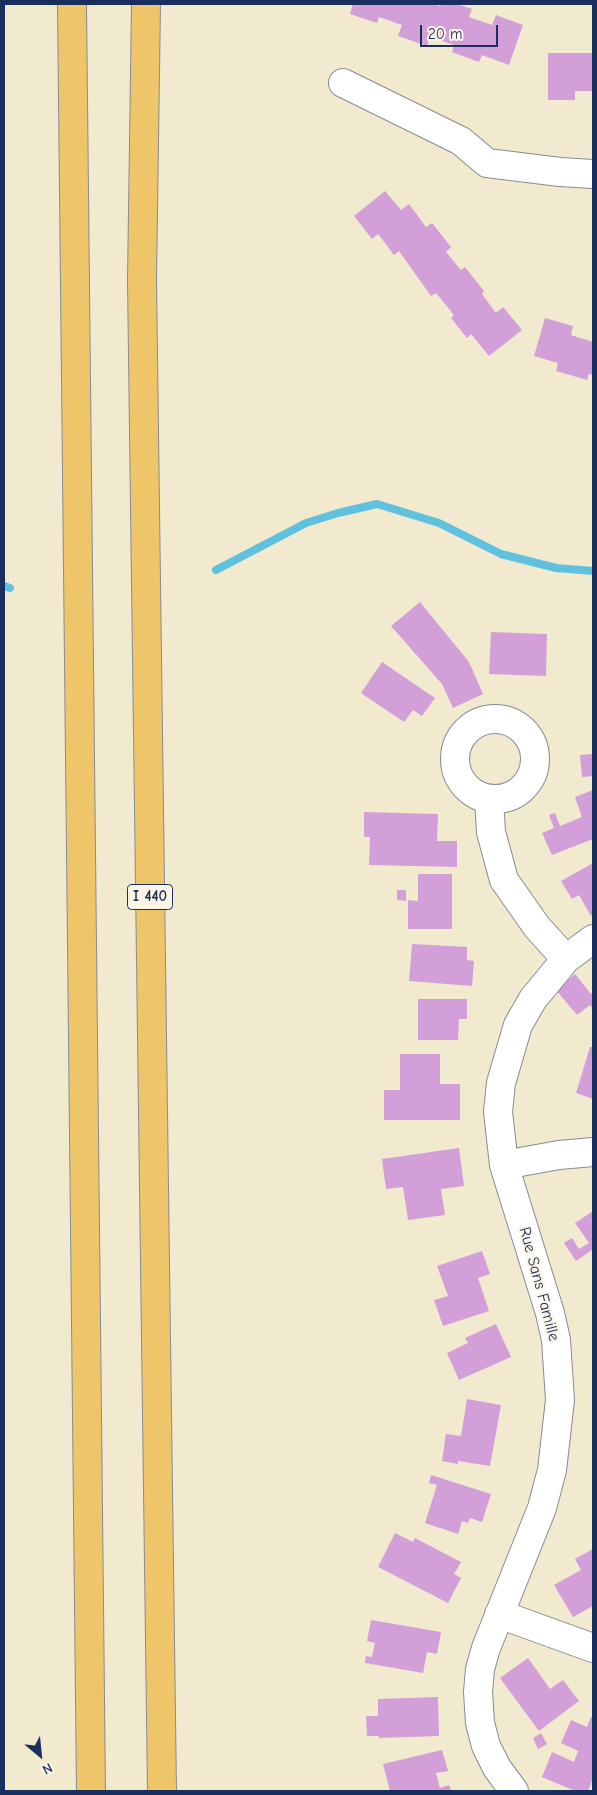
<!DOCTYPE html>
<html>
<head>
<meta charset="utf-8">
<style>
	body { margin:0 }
	#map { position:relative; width:597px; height:1795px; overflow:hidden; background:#f1eacf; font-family:"Comic Neue",sans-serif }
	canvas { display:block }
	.frame { position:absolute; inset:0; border:5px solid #1b2f5e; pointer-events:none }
	.north { position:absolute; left:15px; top:1730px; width:50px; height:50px; -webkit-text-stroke:4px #fcf5e5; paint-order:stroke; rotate:152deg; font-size:14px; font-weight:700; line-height:20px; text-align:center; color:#1b2f5e }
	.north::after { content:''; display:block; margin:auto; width:18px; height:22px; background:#1b2f5e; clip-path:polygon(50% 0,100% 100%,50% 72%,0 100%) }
	.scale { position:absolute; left:420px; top:25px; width:78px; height:22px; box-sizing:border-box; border:2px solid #1b2f5e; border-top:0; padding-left:6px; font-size:15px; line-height:18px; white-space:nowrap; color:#1b2f5e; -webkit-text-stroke:4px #fcf5e5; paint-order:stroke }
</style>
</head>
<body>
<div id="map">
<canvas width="597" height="1795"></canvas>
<div class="frame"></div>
<div class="north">N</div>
<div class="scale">20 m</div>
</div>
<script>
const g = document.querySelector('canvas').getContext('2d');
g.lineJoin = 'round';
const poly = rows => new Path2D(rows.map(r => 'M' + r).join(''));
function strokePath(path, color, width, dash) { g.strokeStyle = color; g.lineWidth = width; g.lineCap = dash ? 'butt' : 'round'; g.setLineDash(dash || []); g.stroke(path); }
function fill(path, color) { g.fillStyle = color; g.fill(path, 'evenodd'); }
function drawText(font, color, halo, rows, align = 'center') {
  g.font = font + ' "Comic Neue",sans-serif'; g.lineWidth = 4.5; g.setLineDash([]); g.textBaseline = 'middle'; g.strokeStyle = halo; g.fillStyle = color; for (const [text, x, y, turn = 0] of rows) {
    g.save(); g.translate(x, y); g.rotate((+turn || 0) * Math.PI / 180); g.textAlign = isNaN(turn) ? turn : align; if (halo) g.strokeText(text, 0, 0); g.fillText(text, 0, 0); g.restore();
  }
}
const stream = poly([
	[216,570,306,523,338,513,377,504,439,523,501,554,556,568,593,571],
	[4,586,10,588]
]);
const building = poly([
	[353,4,433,4,440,6,441,4,457,4,472,9,469,17,492,25,496,15,523,25,509,65,482,55,479,62,452,52,454,45,430,37,427,46,398,36,402,25,379,17,377,23,350,14],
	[548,53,593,53,593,91,575,91,575,100,548,100],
	[385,191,401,210,409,204,426,227,432,223,451,247,446,252,461,270,465,267,484,291,482,294,496,313,503,307,522,330,489,356,471,334,467,338,451,318,454,315,436,293,431,296,399,251,394,255,378,234,372,239,354,216],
	[545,318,573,326,571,335,593,342,593,375,589,374,587,380,556,371,558,363,534,356],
	[420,602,469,662,483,694,453,708,442,684,391,626],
	[491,632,547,634,546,676,489,674],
	[382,662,435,698,422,716,413,710,404,722,361,693],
	[593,754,593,776,582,777,580,755],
	[593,790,593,839,552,855,542,833,554,828,549,815,555,813,560,826,582,817,575,797],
	[364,812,438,814,437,841,457,841,457,867,369,865,370,837,364,837],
	[593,863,593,914,591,916,579,895,572,899,561,881],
	[418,874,452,874,452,929,408,929,408,900,418,901],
	[397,890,406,890,406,901,397,900],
	[412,944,467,947,467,960,474,961,472,986,409,981],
	[575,974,591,994,593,992,593,1009,590,1005,577,1015,556,990],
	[418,999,467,999,467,1019,459,1019,458,1040,418,1040],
	[590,1047,593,1047,593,1099,576,1093],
	[400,1054,440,1054,440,1084,460,1084,460,1120,384,1120,384,1090,400,1090],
	[459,1148,464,1186,441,1189,445,1215,408,1220,403,1187,386,1189,382,1159],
	[593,1211,593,1252,592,1250,576,1261,564,1243,572,1238,579,1249,589,1243,575,1223],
	[482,1251,490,1274,478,1278,489,1311,443,1326,434,1300,448,1296,437,1266],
	[496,1324,511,1357,459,1380,447,1353,468,1343,465,1338],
	[467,1399,501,1405,490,1466,458,1461,458,1464,442,1461,446,1434,461,1436],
	[431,1475,491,1494,482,1522,470,1518,468,1523,462,1521,458,1534,425,1523,437,1485,429,1483],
	[395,1533,413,1542,415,1538,461,1562,454,1574,461,1578,448,1603,378,1567],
	[593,1549,593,1606,573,1617,554,1585,581,1570,575,1559],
	[371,1620,441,1632,437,1654,427,1652,423,1673,365,1663,366,1656,372,1657,375,1643,367,1641],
	[528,1658,550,1689,563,1680,579,1701,539,1731,500,1678],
	[438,1697,439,1736,379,1738,379,1736,367,1736,366,1716,378,1716,378,1699],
	[591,1717,593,1718,593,1778,588,1791,575,1791,542,1777,552,1752,574,1762,578,1751,561,1743,571,1720,587,1727],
	[541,1733,547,1744,538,1749,533,1738],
	[442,1750,448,1771,436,1773,440,1788,449,1785,451,1790,390,1791,383,1764]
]);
const minor = poly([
	[343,83,461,141,487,163,560,172,593,174],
	'455 759a40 40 0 1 1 80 0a40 40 0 1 1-80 0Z',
	[489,799,491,832,504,880,537,927,566,959],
	[504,1165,559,1155,593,1152],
	[499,1614,593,1648],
	[514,1791,497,1768,486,1746,480,1723,478,1692,480,1669,486,1648,542,1508,552,1470,560,1400,556,1340,550,1313,504,1165,498,1112,501,1083,518,1025,533,999,566,959,593,939]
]);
const highway = poly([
	[72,4,91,1791],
	[146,4,142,280,162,1791]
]);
const shields = [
	[150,897,45]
];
const shieldNames = [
	["I 440",150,897]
];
const streetNames = [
	["Rue Sans Famille",539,1284,75]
];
strokePath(stream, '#60c1de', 8);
fill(building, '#d39fd9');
strokePath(minor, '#868c96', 30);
strokePath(highway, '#868c96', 30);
strokePath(minor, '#fff', 28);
strokePath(highway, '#eec569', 28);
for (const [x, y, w] of shields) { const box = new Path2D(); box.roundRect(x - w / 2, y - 12.5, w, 25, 4); g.fillStyle = '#fcf5e5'; g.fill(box); strokePath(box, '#1b2f5e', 1); }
drawText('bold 15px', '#1b2f5e', null, shieldNames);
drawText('16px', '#1b2f5e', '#fcf5e5', streetNames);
</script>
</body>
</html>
